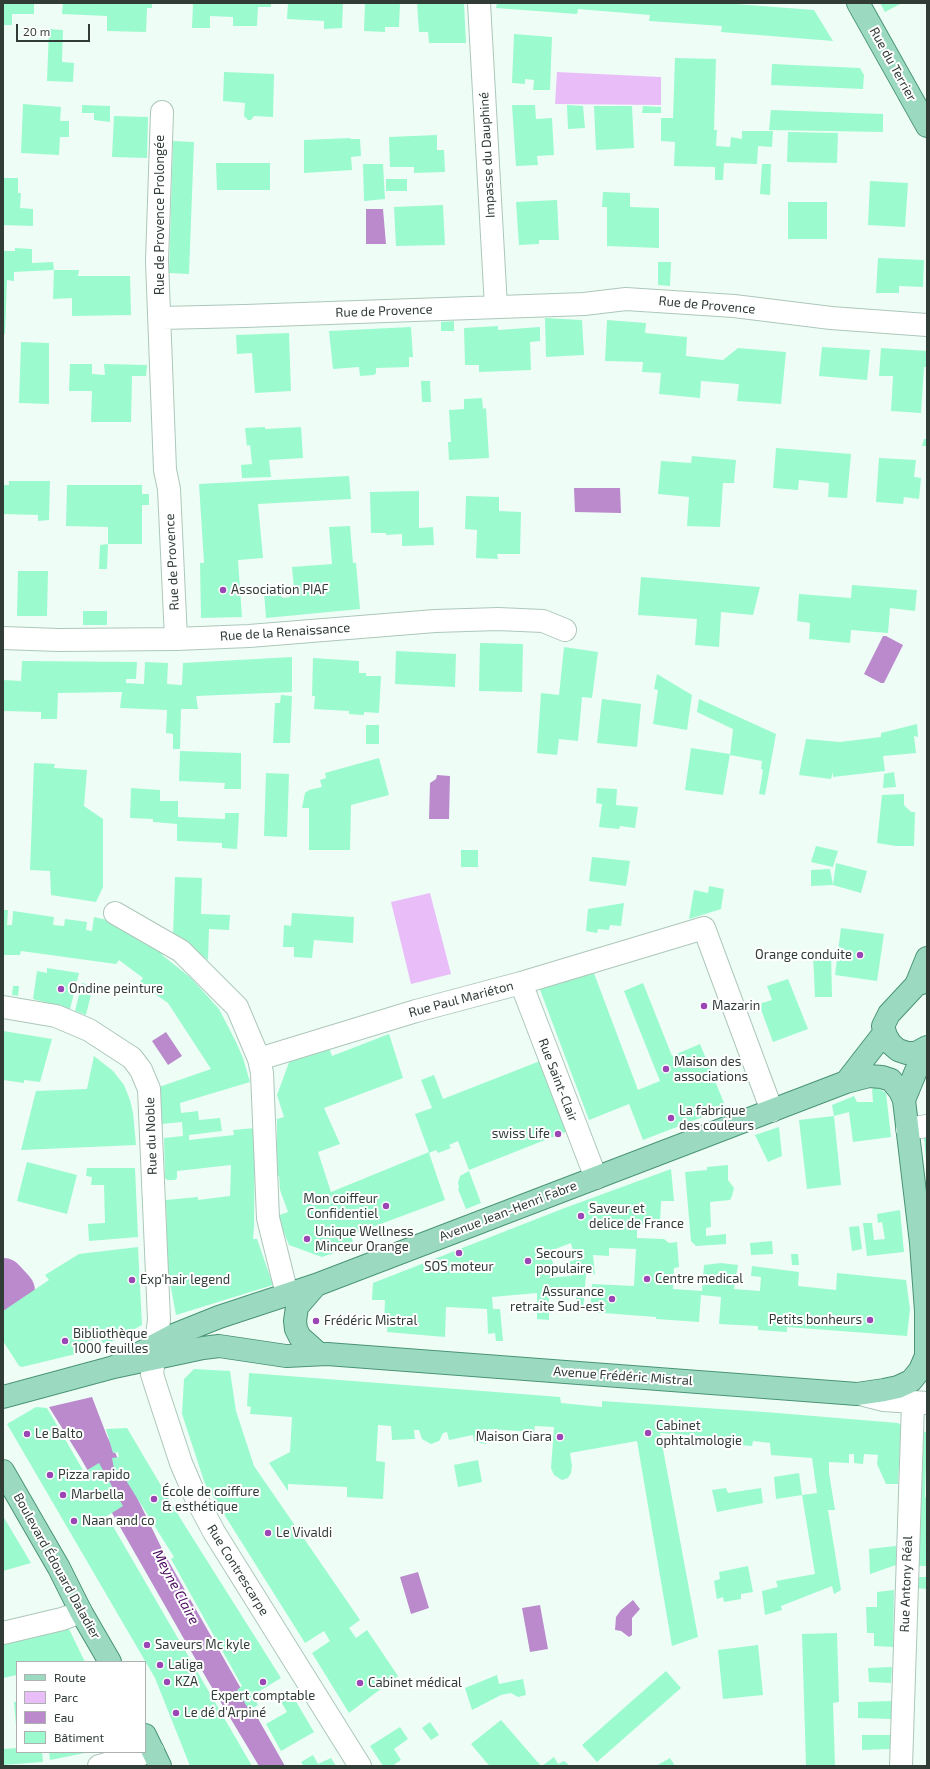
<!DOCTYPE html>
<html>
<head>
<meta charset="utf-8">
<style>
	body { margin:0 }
	#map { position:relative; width:930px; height:1769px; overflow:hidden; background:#eefef6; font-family:"Exo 2",sans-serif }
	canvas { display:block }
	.frame { position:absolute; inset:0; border:4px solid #313c37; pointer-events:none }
	.legend { position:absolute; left:16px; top:1661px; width:130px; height:92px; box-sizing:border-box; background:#fff; border:1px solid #adb1af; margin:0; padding:5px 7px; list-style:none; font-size:12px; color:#313c37 }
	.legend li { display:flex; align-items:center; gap:8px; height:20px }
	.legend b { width:20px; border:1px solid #adb1af }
	.scale { position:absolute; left:16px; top:24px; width:74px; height:18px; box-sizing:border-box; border:2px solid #313c37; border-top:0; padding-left:5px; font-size:12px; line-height:14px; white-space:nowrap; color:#313c37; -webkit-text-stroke:3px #fff; paint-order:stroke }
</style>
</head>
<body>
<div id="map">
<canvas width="930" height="1769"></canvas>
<div class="frame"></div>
<ul class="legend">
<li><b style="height:5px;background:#9bdac1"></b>Route</li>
<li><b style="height:11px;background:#e9bef8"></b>Parc</li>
<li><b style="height:11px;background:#bb8acc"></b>Eau</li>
<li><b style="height:11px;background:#9cfacf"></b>Bâtiment</li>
</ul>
<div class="scale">20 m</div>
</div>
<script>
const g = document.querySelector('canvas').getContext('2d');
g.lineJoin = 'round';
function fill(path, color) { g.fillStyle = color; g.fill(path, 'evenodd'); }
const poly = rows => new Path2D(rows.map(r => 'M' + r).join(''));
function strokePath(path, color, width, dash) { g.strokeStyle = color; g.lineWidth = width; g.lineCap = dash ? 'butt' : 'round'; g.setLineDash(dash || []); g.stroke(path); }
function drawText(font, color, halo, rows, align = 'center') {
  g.font = font + ' "Exo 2",sans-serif'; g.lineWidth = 4; g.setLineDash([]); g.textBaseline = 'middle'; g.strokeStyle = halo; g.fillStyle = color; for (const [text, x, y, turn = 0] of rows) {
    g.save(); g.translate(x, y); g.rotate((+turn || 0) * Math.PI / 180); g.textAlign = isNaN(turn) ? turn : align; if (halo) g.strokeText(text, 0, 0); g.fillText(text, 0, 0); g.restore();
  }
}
const green = poly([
	[557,72,661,77,661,105,555,104],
	[430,893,451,974,411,984,391,902]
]);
const water = poly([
	[366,209,383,209,386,244,366,244],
	[574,488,620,488,621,513,575,512],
	[883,636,886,636,903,645,884,683,881,683,864,674],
	[437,775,450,776,449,819,429,819,430,783,436,779],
	[166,1032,182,1056,168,1065,152,1041],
	[92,1397,107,1436,165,1555,285,1766,259,1766,208,1681,80,1457,49,1407],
	[418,1572,429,1608,411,1614,400,1577],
	[633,1600,640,1609,632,1618,632,1635,629,1637,621,1631,615,1630,616,1617,621,1610],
	[540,1605,548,1649,530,1652,522,1608]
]);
const river = poly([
	[3,1280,13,1291]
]);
const building = poly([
	[3,3,34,3,34,14,12,14,12,25,3,25],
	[63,3,152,3,152,8,147,8,146,32,107,31,107,16,62,14],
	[193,3,271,3,271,7,258,7,257,26,233,26,233,17,210,16,210,28,192,28],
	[288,3,343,3,342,28,324,29,324,21,287,19],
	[365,3,400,3,399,27,385,27,385,32,364,31],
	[417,3,464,3,466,43,429,43,428,32,419,32],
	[497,3,723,3,814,10,833,41,721,32,722,26,649,21,650,15,578,9,577,14,496,8],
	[880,3,902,3,885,12],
	[49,29,63,30,62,62,74,63,73,82,47,81],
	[514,34,552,37,550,90,533,90,534,80,525,79,525,84,512,83],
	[675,58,716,59,714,130,717,130,716,146,730,147,731,137,742,139,742,131,773,131,772,147,758,146,757,164,724,163,723,180,715,180,715,167,674,166,675,142,661,141,661,118,673,118],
	[772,64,860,68,864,75,863,89,771,85],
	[224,72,274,74,273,117,254,116,251,120,248,120,244,116,245,103,223,101],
	[23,104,61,107,60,121,69,121,69,137,60,137,59,155,21,153],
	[82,105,110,106,110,122,94,120,94,113,82,113],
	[512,105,535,105,536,119,552,118,554,155,537,156,538,165,516,166],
	[567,105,583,106,585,128,568,129],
	[594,106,632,106,634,148,596,150],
	[643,106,661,107,661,113,642,113],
	[771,110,883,114,883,132,769,130],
	[114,116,148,117,147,158,112,157],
	[788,132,838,133,837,163,787,162],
	[437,135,437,150,444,150,445,172,414,173,414,167,390,167,389,137],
	[350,138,350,139,360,139,361,156,351,157,352,170,304,173,304,140],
	[173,141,194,142,189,274,169,273],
	[216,163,270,163,270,190,217,190],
	[363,164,383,164,385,199,364,201],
	[762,164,771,164,770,195,760,194],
	[3,178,18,178,18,193,21,193,20,208,33,209,33,226,3,225],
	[386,179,407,179,407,191,386,191],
	[870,181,908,183,905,227,868,225],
	[603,192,630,193,630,207,659,208,659,248,607,246,607,207,602,207],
	[557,200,559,240,539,240,539,244,519,245,516,202],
	[788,202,827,202,827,239,788,239],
	[443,205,445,245,396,246,394,207],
	[15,248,32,249,32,263,53,262,54,270,14,272,14,281,7,280,5,334,3,334,3,251,15,251],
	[878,258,924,260,923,287,899,286,899,293,876,293],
	[658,262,671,262,670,286,658,285],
	[54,270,79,270,78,276,130,276,131,315,72,316,72,298,53,299],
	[545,318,582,320,584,355,546,357],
	[607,320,646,323,645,333,687,337,686,356,723,360,738,348,786,352,781,404,737,401,739,384,701,381,700,398,659,394,661,373,642,372,643,362,605,361],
	[454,321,454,331,441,331,441,322],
	[498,326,498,330,540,327,540,341,530,342,531,370,479,372,479,365,465,365,464,328],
	[411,327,413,357,409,357,409,367,376,368,376,373,374,375,360,376,359,367,333,369,329,331],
	[289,333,291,391,255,393,252,353,237,354,236,335],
	[21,342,49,343,49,404,19,403],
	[822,347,870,350,867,380,819,376],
	[881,348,927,351,927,367,924,367,921,413,891,411,893,376,879,376],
	[70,364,92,364,92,374,105,375,104,364,147,365,146,376,132,376,131,422,91,422,92,391,69,391],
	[421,381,430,381,431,402,422,402],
	[482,398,483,409,486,408,489,458,449,460,448,442,451,442,449,410,464,409,464,399],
	[265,427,265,429,301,427,303,458,269,460,271,477,242,478,241,465,252,464,250,445,247,446,245,428],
	[924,439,927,439,927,446,922,446],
	[776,448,851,454,847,498,828,497,829,483,799,480,798,490,773,488],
	[692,456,736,460,734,483,723,483,720,527,687,526,689,497,658,494,661,461,691,463],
	[879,458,916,460,914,477,921,478,919,499,904,497,903,504,876,502],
	[349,476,351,499,258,504,263,558,238,560,242,617,201,618,200,563,204,563,199,484],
	[9,481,50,481,49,520,38,521,38,515,3,514,3,485,9,485],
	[67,485,142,485,142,494,149,494,149,505,142,505,142,544,108,544,108,527,66,526],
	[419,491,419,528,433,527,434,545,402,546,402,534,386,535,386,533,371,533,370,492],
	[466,496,499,497,499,511,521,512,520,554,497,554,498,559,476,558,477,530,465,529],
	[350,526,353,563,356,563,360,609,266,618,264,592,281,590,282,598,290,597,290,589,294,589,292,567,332,564,329,527],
	[108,544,107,569,99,569,100,545],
	[18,571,48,571,47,616,17,616],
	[641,577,760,587,753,615,721,612,719,647,695,645,697,619,638,615],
	[852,585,917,590,915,611,890,608,888,633,851,630,850,643,809,639,810,623,797,621,799,594,851,598],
	[83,611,107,611,107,625,83,625],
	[480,643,523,644,522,692,479,691],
	[564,647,598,652,592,698,582,697,578,741,559,739,557,755,537,753,541,693,559,695],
	[396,651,456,654,455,687,395,684],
	[292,657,292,692,196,696,198,709,181,709,180,749,173,749,173,734,166,733,167,710,120,708,122,692,58,693,57,719,41,719,41,712,3,711,3,680,21,681,22,661,137,662,136,679,126,679,126,683,144,684,145,662,168,663,167,684,182,685,183,663],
	[313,658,359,661,359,673,366,673,366,676,381,676,379,713,364,712,364,715,349,714,349,711,314,709,315,696,312,696],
	[657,674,692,695,687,730,653,724,658,690,654,689],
	[281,695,292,696,290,743,273,743,275,703,280,703],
	[602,699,641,704,637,747,597,743],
	[699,699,776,734,765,795,759,794,763,770,761,769,762,761,730,755,733,729,697,712],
	[917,724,918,737,914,736,916,753,883,756,885,771,833,777,833,772,831,779,799,775,806,739,840,742,881,737,881,733],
	[366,725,379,725,379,744,366,744],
	[691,748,730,754,723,795,685,790],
	[180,751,241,753,241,789,224,789,225,783,179,781],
	[379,758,389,795,351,805,350,850,309,850,309,808,302,808,305,793,309,790,322,787,320,780,326,778,325,773],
	[34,763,55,764,54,768,87,770,84,806,103,819,103,887,96,902,51,895,50,871,30,870],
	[894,772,896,787,883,788,884,774],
	[266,773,289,774,287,837,264,836],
	[131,788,160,790,160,801,178,801,178,817,225,819,225,813,239,813,237,849,222,848,222,843,177,841,177,824,153,822,153,819,130,818],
	[597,788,617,789,616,805,638,807,635,828,620,826,619,829,599,827,602,804,596,803],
	[904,794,904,805,911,812,915,812,914,846,896,846,877,843,882,795],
	[816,846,838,851,833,867,811,862],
	[461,850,478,850,478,867,461,867],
	[592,857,630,861,626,886,589,881],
	[836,863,867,871,861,893,833,885],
	[830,869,833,885,811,886,811,870],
	[175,877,202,878,201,914,230,915,229,930,209,929,208,960,173,935],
	[709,886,724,889,721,909,689,919,694,890,708,893],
	[624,903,621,926,610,925,609,930,598,929,597,933,586,931,588,909],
	[3,910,8,910,7,925,12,925,13,911,54,917,53,925,64,926,65,919,87,922,86,930,92,931,94,917,107,920,166,950,162,955,191,978,219,1009,236,1042,243,1058,250,1082,180,1103,181,1113,198,1111,199,1120,220,1118,222,1131,189,1135,189,1140,234,1135,233,1130,255,1128,254,1226,253,1239,257,1239,273,1285,176,1315,168,1272,166,1200,198,1197,198,1200,230,1196,231,1165,177,1171,177,1178,175,1180,167,1180,165,1178,164,1138,183,1136,182,1122,162,1124,159,1087,211,1069,168,1003,139,983,143,978,119,960,116,964,21,951,20,955,3,955],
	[292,913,354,917,353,943,314,940,312,958,294,957,294,947,283,947,284,925,291,926],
	[841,928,884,934,877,981,835,975],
	[831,952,832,997,815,997,813,953],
	[47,968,79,973,70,1009,33,999,37,971,47,973],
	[592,968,638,1090,660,1081,624,991,643,983,672,1056,700,1044,726,1108,643,1140,629,1104,589,1120,539,987],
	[788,979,808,1029,773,1042,759,1004,772,1000,767,986],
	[82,983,93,986,86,1015,75,1011],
	[13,986,19,986,18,996,12,995],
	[3,1031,52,1039,40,1082,24,1080,24,1083,3,1080],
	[389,1034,403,1078,324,1108,340,1144,318,1152,331,1192,429,1152,415,1114,432,1108,421,1080,434,1075,443,1099,540,1061,568,1131,469,1170,458,1141,449,1145,451,1148,438,1153,436,1150,429,1153,445,1200,351,1235,354,1246,322,1257,289,1245,277,1216,288,1212,280,1190,279,1176,277,1176,277,1119,284,1117,277,1095,291,1057,328,1045,332,1056],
	[94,1056,113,1071,124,1085,130,1100,133,1113,136,1145,21,1150,36,1091,87,1089],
	[876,1087,886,1093,891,1137,853,1142,849,1112,834,1116,832,1105,854,1096,857,1102,873,1102,872,1089],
	[834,1116,841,1185,807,1189,799,1120],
	[779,1127,782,1156,768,1162,755,1135],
	[924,1138,927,1138,927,1159,926,1159],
	[27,1162,77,1175,67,1214,17,1201],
	[728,1165,728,1180,734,1188,732,1196,730,1200,710,1202,711,1227,706,1228,706,1236,726,1234,726,1244,696,1246,691,1241,685,1172,707,1170,707,1167],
	[87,1168,135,1168,138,1237,89,1241,88,1224,105,1223,104,1185,91,1185,92,1177,86,1176],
	[671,1169,674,1201,661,1201,660,1224,637,1225,637,1238,664,1239,669,1243,677,1242,679,1267,674,1268,673,1289,702,1291,704,1265,721,1263,738,1265,734,1289,760,1291,761,1277,751,1276,752,1266,799,1272,798,1286,836,1290,837,1273,906,1280,910,1309,907,1336,787,1327,787,1332,758,1330,758,1326,719,1324,721,1297,701,1295,699,1322,656,1319,656,1317,590,1312,592,1284,634,1286,636,1249,609,1248,609,1256,593,1255,595,1274,586,1275,583,1310,576,1309,576,1294,549,1293,549,1320,537,1319,537,1293,492,1297,493,1309,500,1309,503,1341,496,1341,495,1333,488,1334,487,1309,446,1307,445,1337,387,1332,388,1324,384,1323,385,1300,372,1300,373,1283,562,1209],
	[571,1243,575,1260,568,1262,572,1276,546,1278,556,1276,550,1251],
	[469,1171,481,1203,466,1209,458,1189,459,1188,458,1183,460,1176],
	[900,1210,904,1252,867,1256,863,1223,872,1223,874,1240,885,1239,882,1222,878,1223,877,1214],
	[859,1226,862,1249,852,1251,849,1227],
	[772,1241,773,1254,751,1255,750,1243],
	[138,1247,142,1325,109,1343,103,1343,100,1338,87,1341,87,1349,84,1352,22,1367,19,1366,3,1341,3,1311,49,1280,45,1275,79,1254],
	[791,1254,798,1254,799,1265,792,1265],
	[194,1369,230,1371,236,1411,254,1466,360,1620,349,1628,356,1638,367,1630,398,1676,349,1713,312,1653,330,1641,324,1631,305,1643,205,1484,182,1414,184,1379],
	[249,1373,560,1397,561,1403,602,1407,602,1401,765,1412,898,1423,901,1425,898,1484,886,1484,877,1464,878,1455,864,1454,863,1464,854,1463,854,1454,849,1454,849,1463,829,1462,829,1473,835,1510,828,1510,841,1590,834,1594,832,1586,781,1606,782,1610,765,1615,762,1591,778,1587,776,1581,815,1574,802,1495,817,1493,812,1458,771,1455,770,1443,753,1441,752,1446,728,1444,728,1438,660,1433,698,1637,672,1646,637,1441,570,1453,572,1466,571,1473,568,1478,562,1480,554,1475,551,1468,554,1427,535,1426,534,1432,488,1429,486,1444,474,1442,473,1435,449,1440,447,1432,443,1433,439,1441,431,1444,422,1439,419,1430,414,1430,415,1439,392,1440,391,1426,378,1425,376,1461,385,1462,383,1499,347,1497,347,1487,288,1484,288,1491,269,1463,290,1452,292,1417,250,1414,251,1407,247,1406],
	[36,1407,47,1408,84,1472,99,1463,123,1506,107,1516,252,1766,190,1766,155,1678,7,1424],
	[127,1428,182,1521,281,1678,253,1695,258,1705,249,1710,237,1690,242,1686,171,1559,174,1557,122,1474,115,1475,112,1458,119,1457,118,1452,113,1453,106,1429],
	[919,1431,927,1432,925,1497,927,1498,927,1566,916,1566],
	[478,1460,482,1482,458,1487,454,1465],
	[799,1473,802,1495,776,1499,774,1477],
	[726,1488,728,1493,761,1488,763,1503,717,1512,712,1490],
	[3,1516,31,1563,3,1571],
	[896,1546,896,1565,870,1574,869,1549],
	[748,1566,753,1592,741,1594,741,1599,724,1602,723,1597,717,1599,714,1581,720,1579,719,1572],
	[915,1577,927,1577,927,1589,914,1588],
	[894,1590,893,1647,874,1646,874,1633,867,1633,866,1607,877,1607,877,1592],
	[67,1625,85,1662,17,1662,17,1675,3,1678,3,1640],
	[837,1633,839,1702,833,1703,835,1766,806,1766,802,1634],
	[758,1645,763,1695,723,1699,718,1650],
	[892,1667,891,1683,869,1682,868,1668],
	[666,1671,681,1688,597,1762,582,1745],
	[497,1675,499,1684,523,1679,526,1695,518,1697,511,1693,501,1695,472,1710,465,1688],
	[291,1693,314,1732,281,1751,266,1724,287,1712,280,1700],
	[891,1701,891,1719,858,1718,858,1702],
	[14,1702,17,1702,17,1725,16,1725],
	[501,1720,541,1766,490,1766,486,1762,471,1744],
	[430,1722,439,1735,431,1740,422,1728],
	[400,1727,408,1739,394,1749,401,1760,392,1766,383,1766,370,1746],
	[862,1735,890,1735,890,1749,862,1750],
	[17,1748,17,1752,42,1752,43,1762,3,1765,3,1749],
	[49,1752,85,1752,85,1753,50,1760],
	[313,1755,318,1764,331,1758,336,1766,304,1766,301,1762],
	[554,1757,558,1764,564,1761,570,1766,542,1766],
	[670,1758,675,1766,656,1766]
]);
const minor = poly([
	[479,3,496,307],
	[162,112,157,261,165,470,169,489,176,639],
	[161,318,245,316,584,304,626,299,734,306,831,318,927,325],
	[3,638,59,640,176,639,249,636,435,621,498,619,543,621,565,630],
	[115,913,181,951,237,1007,259,1059,262,1073,268,1218,287,1294],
	[521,983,596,1178],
	[3,1007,56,1016,89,1030,132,1058,141,1070,149,1089,159,1320,152,1374,157,1390,181,1463,196,1498,214,1532,360,1766],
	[259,1059,416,1011,521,983,704,928,772,1111],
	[907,1129,927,1126],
	[860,1394,884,1400,927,1403],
	[3,1633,62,1619,81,1612],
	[99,1766,153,1751],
	[901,1766,913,1403]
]);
const major = poly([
	[858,3,927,126],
	[927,981,916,985,889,1014,883,1026,886,1036,891,1044,898,1050,907,1053,916,1053,927,1047],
	[916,985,927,958],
	[846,1082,884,1033],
	[904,1100,925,1049],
	[316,1285,297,1307,295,1321,296,1329,300,1337,319,1354],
	[3,1397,114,1367,203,1348,219,1346,286,1356,327,1354,857,1394,884,1390,898,1387,911,1381,920,1370,926,1356,926,1311,921,1243,904,1100,900,1091,891,1080,882,1077,869,1076,846,1082,316,1285,219,1317,174,1335,114,1367],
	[3,1471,59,1568,81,1612,110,1662],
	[145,1735,160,1766]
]);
const markers = [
	[223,590,4,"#9a46b5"],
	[860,955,4,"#9a46b5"],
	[61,989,4,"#9a46b5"],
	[704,1006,4,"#9a46b5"],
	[666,1069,4,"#9a46b5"],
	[671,1118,4,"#9a46b5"],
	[558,1134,4,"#9a46b5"],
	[386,1206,4,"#9a46b5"],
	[581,1216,4,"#9a46b5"],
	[307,1239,4,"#9a46b5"],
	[459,1253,4,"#9a46b5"],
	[528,1261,4,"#9a46b5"],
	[647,1279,4,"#9a46b5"],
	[132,1280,4,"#9a46b5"],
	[612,1299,4,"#9a46b5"],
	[870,1320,4,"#9a46b5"],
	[316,1321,4,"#9a46b5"],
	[65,1341,4,"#9a46b5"],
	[648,1433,4,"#9a46b5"],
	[27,1434,4,"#9a46b5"],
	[560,1437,4,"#9a46b5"],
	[50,1475,4,"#9a46b5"],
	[63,1495,4,"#9a46b5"],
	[154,1499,4,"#9a46b5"],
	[74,1521,4,"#9a46b5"],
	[268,1533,4,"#9a46b5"],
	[147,1645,4,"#9a46b5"],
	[160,1665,4,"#9a46b5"],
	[167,1682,4,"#9a46b5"],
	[263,1682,4,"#9a46b5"],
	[360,1683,4,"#9a46b5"],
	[176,1713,4,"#9a46b5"]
];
const streetNames = [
	["Rue du Terrier",893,64,61],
	["Impasse du Dauphiné",487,155,-93],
	["Rue de Provence Prolongée",160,215,-90],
	["Rue de Provence",707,305,5],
	["Rue de Provence",384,311,-2],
	["Rue de Provence",172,562,-93],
	["Rue de la Renaissance",285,632,-4],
	["Rue Paul Mariéton",461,999,-15],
	["Rue Saint-Clair",558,1080,69],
	["Rue du Noble",151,1136,-92],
	["Avenue Jean-Henri Fabre",508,1211,-21],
	["Avenue Frédéric Mistral",623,1376,4],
	["Boulevard Édouard Daladier",57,1566,61],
	["Rue Contrescarpe",238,1570,58],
	["Rue Antony Réal",906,1584,-88]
];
const poiNames = [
	["Association PIAF",231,590],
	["Orange conduite",852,955,"right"],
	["Ondine peinture",69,989],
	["Mazarin",712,1006],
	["Maison des",674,1062],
	["associations",674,1077],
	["La fabrique",679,1111],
	["des couleurs",679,1126],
	["swiss Life",550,1134,"right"],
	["Mon coiffeur",378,1199,"right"],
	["Confidentiel",378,1214,"right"],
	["Saveur et",589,1209],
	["delice de France",589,1224],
	["Unique Wellness",315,1232],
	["Minceur Orange",315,1247],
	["Secours",536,1254],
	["populaire",536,1269],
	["SOS moteur",459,1267,"center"],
	["Centre medical",655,1279],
	["Exp'hair legend",140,1280],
	["Assurance",604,1292,"right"],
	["retraite Sud-est",604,1307,"right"],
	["Petits bonheurs",862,1320,"right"],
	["Frédéric Mistral",324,1321],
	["Bibliothèque",73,1334],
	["1000 feuilles",73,1349],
	["Cabinet",656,1426],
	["ophtalmologie",656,1441],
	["Le Balto",35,1434],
	["Maison Ciara",552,1437,"right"],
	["Pizza rapido",58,1475],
	["École de coiffure",162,1492],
	["& esthétique",162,1507],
	["Marbella",71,1495],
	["Naan and co",82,1521],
	["Le Vivaldi",276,1533],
	["Saveurs Mc kyle",155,1645],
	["Laliga",168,1665],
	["KZA",175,1682],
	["Cabinet médical",368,1683],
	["Expert comptable",263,1696,"center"],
	["Le dé d'Arpiné",184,1713]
];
const waterNames = [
	["Meyne Claire",176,1587,62]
];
fill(green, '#e9bef8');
fill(water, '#bb8acc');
strokePath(river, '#bb8acc', 44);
fill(building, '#9cfacf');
strokePath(minor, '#adc7ba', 24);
strokePath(major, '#4a9375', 24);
strokePath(minor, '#fff', 22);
strokePath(major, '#9bdac1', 22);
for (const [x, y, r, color] of markers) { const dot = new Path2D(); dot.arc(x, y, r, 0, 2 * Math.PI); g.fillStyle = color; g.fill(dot); strokePath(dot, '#fff', 1.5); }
drawText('13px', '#313c37', '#fff', streetNames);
drawText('13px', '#313c37', '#fff', poiNames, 'left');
drawText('italic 14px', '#49085b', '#fff', waterNames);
</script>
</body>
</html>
